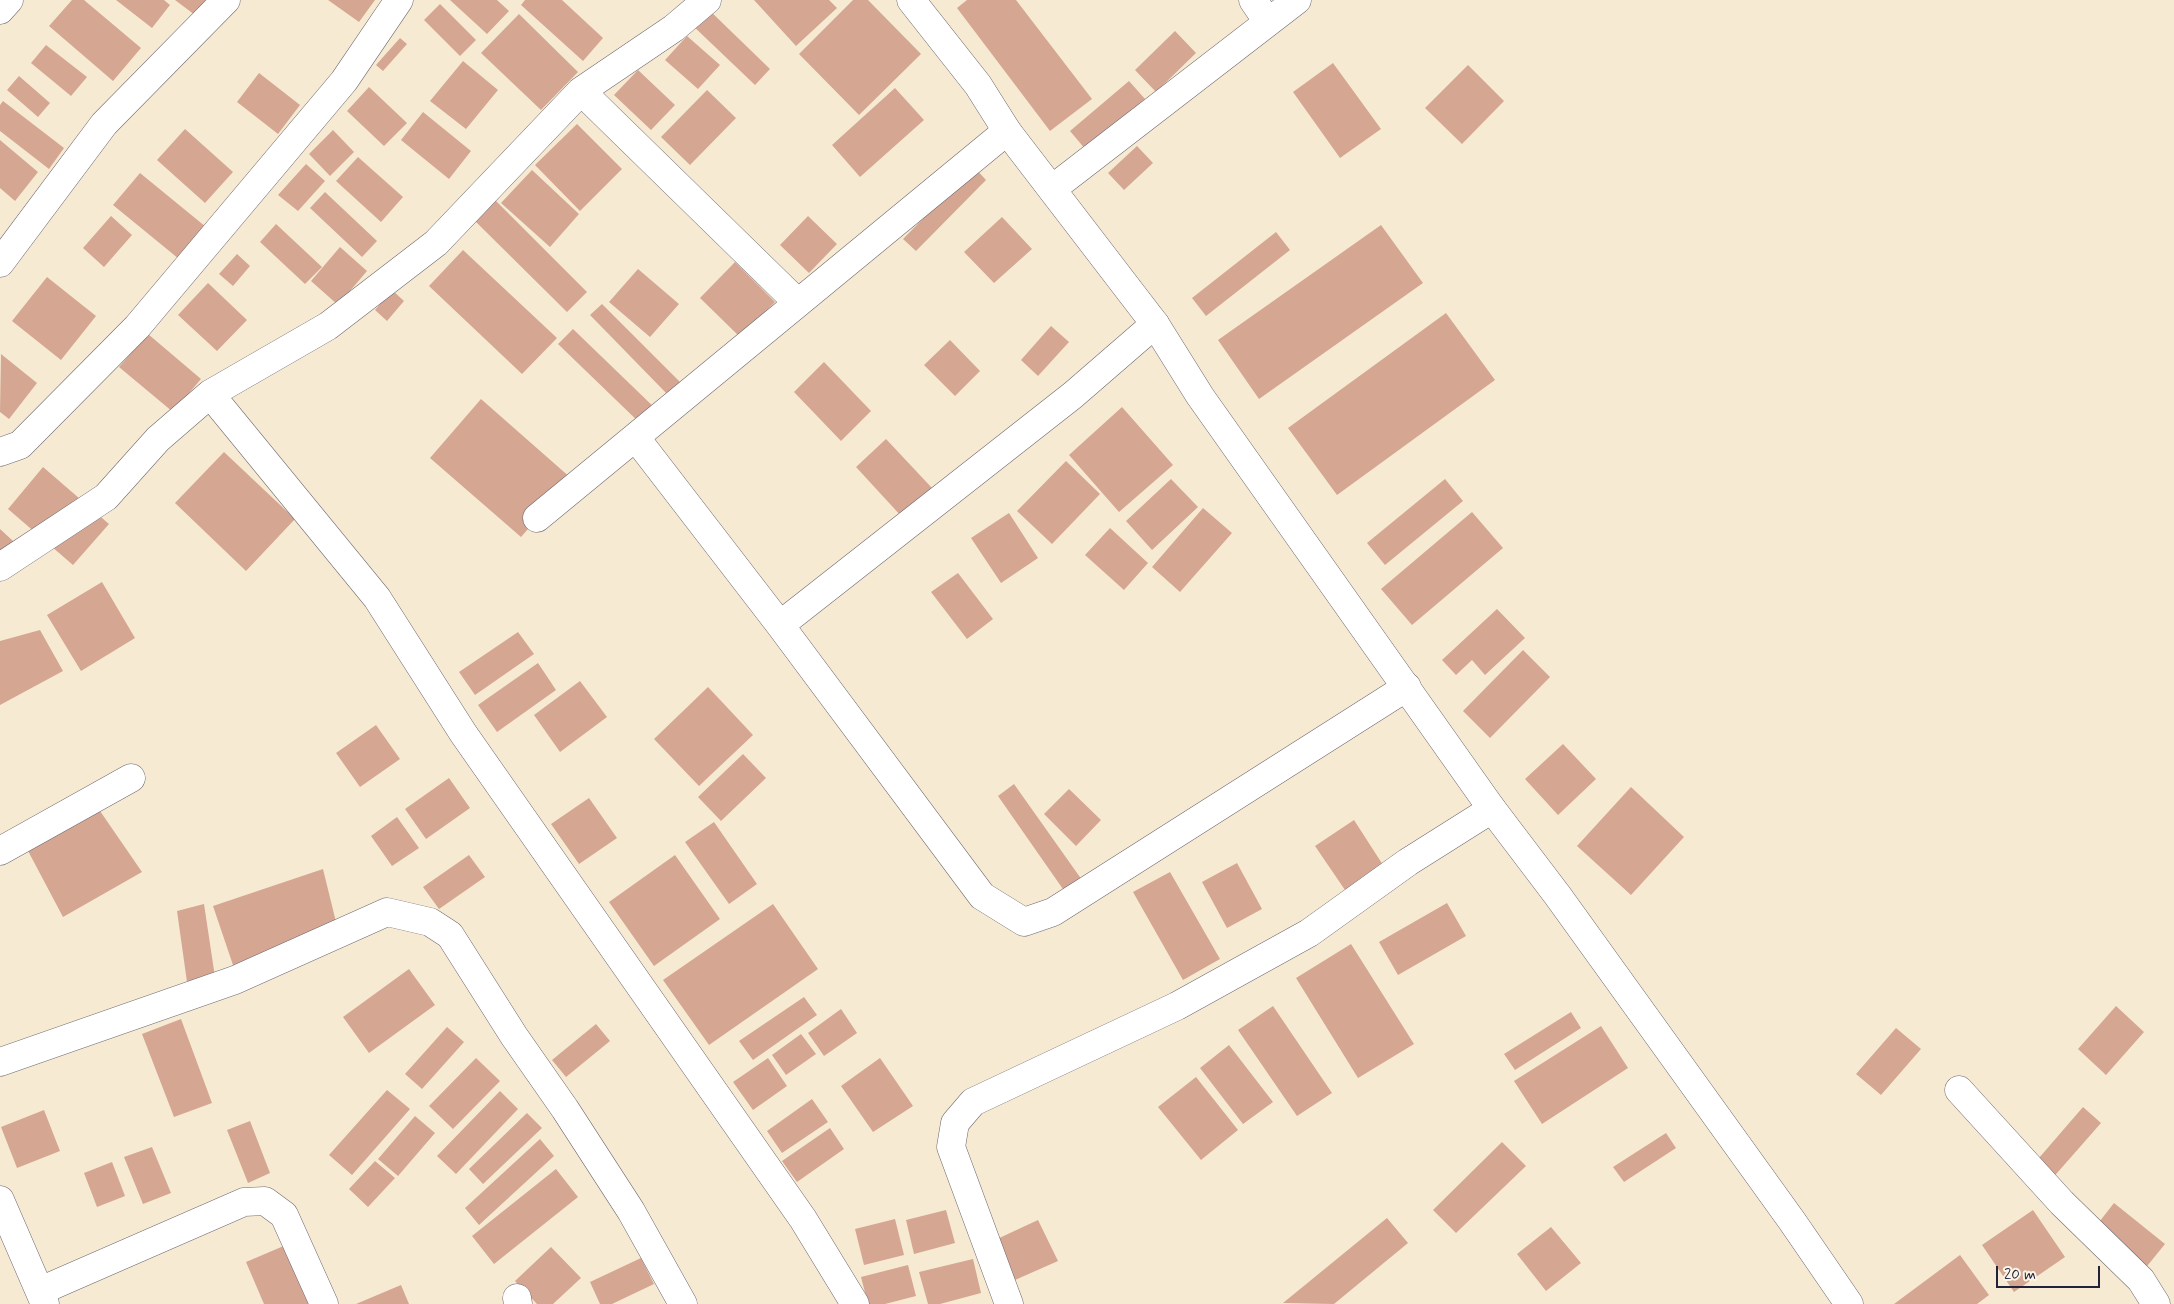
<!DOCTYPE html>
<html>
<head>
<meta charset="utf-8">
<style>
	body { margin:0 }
	#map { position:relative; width:2174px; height:1304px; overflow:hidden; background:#f7ead2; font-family:Mynerve,sans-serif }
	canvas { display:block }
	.scale { position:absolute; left:1996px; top:1266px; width:104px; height:22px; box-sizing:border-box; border:2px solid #22223b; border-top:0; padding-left:6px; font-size:15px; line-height:18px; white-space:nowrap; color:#22223b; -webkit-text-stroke:4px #fcf5e5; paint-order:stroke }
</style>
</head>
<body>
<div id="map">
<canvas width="2174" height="1304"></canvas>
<div class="scale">20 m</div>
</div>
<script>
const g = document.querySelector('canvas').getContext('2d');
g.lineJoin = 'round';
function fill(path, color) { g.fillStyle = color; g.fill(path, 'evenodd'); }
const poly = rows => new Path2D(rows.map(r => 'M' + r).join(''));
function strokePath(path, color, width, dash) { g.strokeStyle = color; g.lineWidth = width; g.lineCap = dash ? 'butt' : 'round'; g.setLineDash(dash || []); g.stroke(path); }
const building = poly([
	[72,0,84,0,141,48,113,81,49,26],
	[116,0,164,0,170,5,152,28],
	[175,0,206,0,195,15],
	[328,0,375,0,359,22],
	[450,0,497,0,509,11,487,34],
	[525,0,562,0,603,38,583,61,521,5],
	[754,0,829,0,837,8,796,46],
	[853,0,868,0,921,54,859,115,799,54],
	[967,0,1016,0,1092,99,1050,131,957,8],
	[440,4,476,40,460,56,424,20],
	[706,7,770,69,755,85,690,23],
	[519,14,578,72,541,110,481,53],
	[1175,31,1196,53,1156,92,1135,70],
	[687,36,720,65,698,89,665,60],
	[400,38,407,44,383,71,376,65],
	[46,45,87,77,71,96,31,63],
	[463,61,498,90,466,129,430,101],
	[1333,63,1381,129,1340,158,1293,92],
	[1468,65,1504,101,1462,144,1425,108],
	[638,70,675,105,651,130,614,95],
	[259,73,300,105,278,134,237,102],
	[19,76,50,103,38,117,7,90],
	[1129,81,1145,99,1086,150,1070,131],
	[369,87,407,123,384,146,347,111],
	[895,88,924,120,860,177,832,145],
	[707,90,736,118,690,165,661,137],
	[3,101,64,148,49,169,0,131,0,105],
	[423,112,471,151,449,179,401,140],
	[577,124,622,169,580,211,535,165],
	[185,129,233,172,205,203,157,160],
	[333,130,354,152,330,176,309,154],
	[0,140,38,172,15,201,0,188],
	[1137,146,1153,163,1124,190,1108,173],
	[358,157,403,197,381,222,336,181],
	[306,164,325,181,298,211,278,195],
	[974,167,986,180,916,251,903,239],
	[532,170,579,214,550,247,501,203],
	[140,173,206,227,179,259,113,205],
	[325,192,377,241,362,257,310,208],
	[494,199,587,292,567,312,474,220],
	[111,216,132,235,104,267,83,248],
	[808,216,837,244,809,273,780,245],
	[1002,217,1032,249,994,283,964,252],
	[276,224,322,267,305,284,260,242],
	[1381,225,1423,283,1259,399,1218,340],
	[1276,232,1290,250,1206,316,1192,298],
	[340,247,367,271,338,305,311,281],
	[463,250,557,338,522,374,429,286],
	[237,254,250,266,233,286,219,274],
	[735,262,775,302,740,337,700,298],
	[638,269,679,304,650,337,609,302],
	[47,277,96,316,61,360,12,321],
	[208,283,247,320,217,351,178,315],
	[392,290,404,301,387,321,375,310],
	[602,304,682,384,670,397,590,315],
	[1446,313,1495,380,1337,495,1288,428],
	[1051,326,1069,342,1038,376,1021,360],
	[573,329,659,412,644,427,558,344],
	[148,334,201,379,173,412,119,367],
	[950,340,980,371,955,396,924,365],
	[1,354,37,383,9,419,0,412],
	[824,362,871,411,841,441,794,392],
	[481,399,572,479,521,537,430,458],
	[1122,407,1173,465,1119,512,1069,455],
	[886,439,932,488,902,517,856,467],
	[224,452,295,519,246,571,175,503],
	[1066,461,1100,494,1052,544,1017,511],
	[43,467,109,524,73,565,8,509],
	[1171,479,1198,507,1152,550,1126,521],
	[1445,479,1463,501,1385,565,1367,543],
	[1203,508,1232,533,1180,592,1152,567],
	[1472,512,1503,548,1412,625,1381,589],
	[1009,513,1038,558,1001,583,971,538],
	[1110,528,1148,563,1124,590,1085,555],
	[0,529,25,552,0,557],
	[958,573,993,619,967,639,931,592],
	[102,582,135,638,81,671,47,615],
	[1497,609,1525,638,1485,675,1472,660,1456,675,1442,660],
	[40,630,63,671,0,705,0,641],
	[518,632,534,654,475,695,459,672],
	[1523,650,1550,677,1490,738,1463,711],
	[538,663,556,690,497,732,478,705],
	[580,681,607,717,560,752,534,715],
	[708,687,753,735,699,786,654,739],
	[376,725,400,759,360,787,336,753],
	[1563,744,1596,779,1558,815,1525,779],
	[743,754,766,778,721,821,698,797],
	[449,778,470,808,426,839,405,809],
	[1014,784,1082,880,1065,892,998,796],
	[1631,787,1684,837,1631,895,1577,846],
	[1069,789,1101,820,1076,846,1044,814],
	[589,798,617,838,579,864,551,824],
	[100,811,142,872,63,917,27,849],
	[397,817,419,848,392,866,371,836],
	[1354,820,1383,865,1345,890,1315,846],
	[714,822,757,884,729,904,685,842],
	[469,855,485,877,439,909,423,887],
	[675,855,720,919,654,966,609,902],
	[1237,863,1262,909,1227,928,1202,882],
	[323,869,336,922,234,968,213,906],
	[1170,872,1220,959,1183,980,1133,892],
	[1447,903,1466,936,1398,975,1379,942],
	[204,904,215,977,187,982,177,911],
	[773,904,818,969,709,1045,663,980],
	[1351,944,1414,1044,1358,1078,1296,978],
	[409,969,435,1005,369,1053,343,1017],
	[804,997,817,1015,753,1060,739,1041],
	[1273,1006,1332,1093,1297,1116,1238,1030],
	[2116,1006,2144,1032,2106,1075,2078,1049],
	[841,1009,857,1033,824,1056,808,1033],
	[1571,1012,1581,1028,1515,1070,1504,1054],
	[181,1019,212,1103,174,1117,142,1034],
	[596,1024,610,1041,566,1077,552,1060],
	[1601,1026,1628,1068,1542,1124,1514,1081],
	[447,1027,464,1042,422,1089,405,1074],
	[1896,1028,1921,1049,1881,1095,1856,1074],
	[801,1034,816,1054,786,1075,772,1055],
	[1229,1045,1273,1102,1243,1124,1200,1068],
	[476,1058,500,1081,453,1129,429,1106],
	[768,1058,787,1086,753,1110,733,1082],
	[880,1058,913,1106,873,1132,841,1086],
	[1196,1077,1238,1130,1201,1160,1158,1107],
	[387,1090,410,1109,352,1175,329,1155],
	[500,1091,518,1109,456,1174,437,1156],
	[812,1099,828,1122,782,1153,767,1131],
	[2083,1107,2101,1123,2043,1189,2026,1173],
	[44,1110,60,1151,17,1168,1,1127],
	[527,1113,542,1128,483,1184,469,1169],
	[415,1116,435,1133,398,1176,378,1159],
	[250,1121,270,1173,248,1183,227,1130],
	[830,1128,844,1149,797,1182,782,1161],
	[1666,1133,1676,1148,1624,1182,1613,1167],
	[540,1139,554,1156,479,1225,465,1208],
	[1502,1142,1526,1166,1456,1233,1433,1210],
	[152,1147,171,1193,143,1204,124,1157],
	[375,1161,395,1178,368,1207,349,1189],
	[112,1162,125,1196,97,1207,84,1173],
	[556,1169,578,1197,494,1264,472,1236],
	[2114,1203,2165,1244,2139,1276,2089,1235],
	[946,1210,955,1243,914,1254,906,1220],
	[2033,1210,2065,1257,2014,1292,1982,1245],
	[1387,1218,1408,1243,1334,1304,1283,1303],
	[895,1219,904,1255,864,1265,855,1229],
	[1038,1220,1058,1261,1015,1280,995,1240],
	[1551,1227,1581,1263,1546,1291,1517,1254],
	[286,1245,311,1304,264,1304,246,1262],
	[551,1247,581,1278,553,1304,537,1304,515,1281],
	[1960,1255,1989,1295,1977,1304,1894,1304],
	[641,1258,654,1284,612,1304,600,1304,590,1282],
	[973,1259,981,1293,940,1304,928,1304,919,1272],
	[908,1265,916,1296,885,1304,868,1304,861,1277],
	[401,1285,409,1304,356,1304]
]);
const minor = poly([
	[1253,0,1268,22],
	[0,10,9,0],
	[581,91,797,302],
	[1052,189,1297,0],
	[0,263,104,124,226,0],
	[210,394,377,598,463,733,803,1219,855,1304],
	[636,438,780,625,982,896,1024,922,1053,912,1407,687],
	[0,452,20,445,137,327,344,81,399,0],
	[537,518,1007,131],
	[0,567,106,497,158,439,210,394,328,326,436,243,581,91,674,28,707,0],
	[780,625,1073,395,1155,324],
	[0,851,131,778],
	[0,1062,235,980,387,912,430,922,450,935,514,1036,565,1109,631,1211,683,1304],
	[1959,1090,2062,1203,2141,1280,2156,1304],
	[0,1200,45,1304],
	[40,1291,244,1202,265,1201,284,1215,324,1304],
	[517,1298,518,1304],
	[1009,1304,951,1147,955,1123,973,1102,1177,1006,1309,933,1408,862,1492,809]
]);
const tertiary = poly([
	[911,0,978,85,1007,131,1155,324,1200,396,1492,809,1558,896,1792,1221,1849,1304]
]);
fill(building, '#d5a692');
strokePath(minor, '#6d6870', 29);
strokePath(tertiary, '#6d6870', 29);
strokePath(minor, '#fff', 28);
strokePath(tertiary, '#fff', 28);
</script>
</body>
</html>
